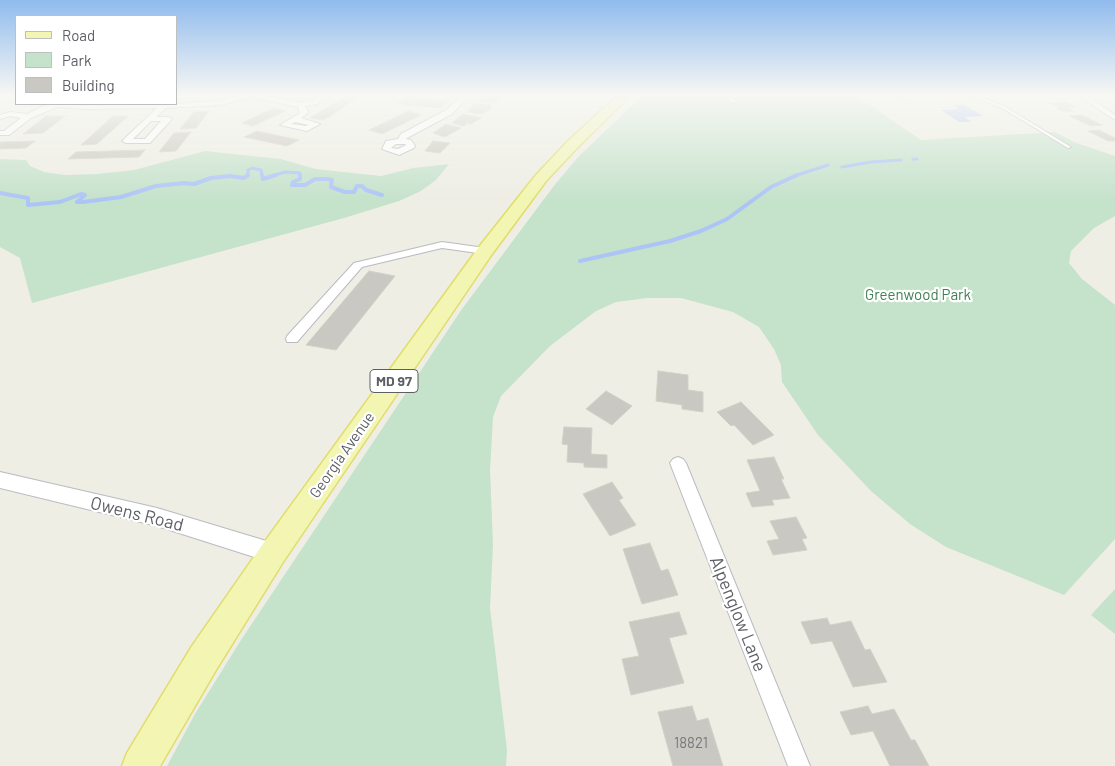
<!DOCTYPE html>
<html>
<head>
<meta charset="utf-8">
<style>
	body { margin:0 }
	#map { position:relative; width:1115px; height:766px; overflow:hidden; background:#eeeee5; font-family:Barlow,sans-serif }
	canvas { display:block }
	.legend { position:absolute; left:15px; top:15px; width:162px; height:90px; box-sizing:border-box; background:#fff; border:1px solid #bebfc1; margin:0; padding:6px 9px; list-style:none; font-size:15px; color:#5d5f64 }
	.legend li { display:flex; align-items:center; gap:10px; height:25px }
	.legend b { width:25px; border:1px solid #bebfc1 }
</style>
</head>
<body>
<div id="map">
<canvas width="1115" height="766"></canvas>
<ul class="legend">
<li><b style="height:6px;background:#f2f6b2"></b>Road</li>
<li><b style="height:14px;background:#c5e2cb"></b>Park</li>
<li><b style="height:14px;background:#c9c8c2"></b>Building</li>
</ul>
</div>
<script>
const g = document.querySelector('canvas').getContext('2d');
g.lineJoin = 'round';
function fill(path, color) { g.fillStyle = color; g.fill(path, 'evenodd'); }
const poly = rows => new Path2D(rows.map(r => 'M' + r).join(''));
function strokePath(path, color, width, dash) { g.strokeStyle = color; g.lineWidth = width; g.lineCap = dash ? 'butt' : 'round'; g.setLineDash(dash || []); g.stroke(path); }
function drawText(font, color, halo, rows, align = 'center') {
  g.font = font + ' Barlow,sans-serif'; g.lineWidth = 4.5; g.setLineDash([]); g.textBaseline = 'middle'; g.strokeStyle = halo; g.fillStyle = color; for (const [text, x, y, turn = 0] of rows) {
    g.save(); g.translate(x, y); g.rotate((+turn || 0) * Math.PI / 180); g.textAlign = isNaN(turn) ? turn : align; if (halo) g.strokeText(text, 0, 0); g.fillText(text, 0, 0); g.restore();
  }
}
const green = poly([
	[644,94,854,94,921,140,1055,132,1074,142,1115,156,1115,216,1094,228,1071,251,1069,263,1082,279,1115,305,1115,539,1064,595,946,547,910,524,871,491,818,435,782,382,781,365,774,349,759,327,733,312,681,298,647,298,616,302,596,311,550,346,501,396,493,417,490,470,493,545,490,608,507,750,506,766,167,766,195,714,241,640,462,309,556,183,580,155],
	[205,151,281,159,316,169,381,176,413,168,449,164,436,180,421,191,399,201,344,218,32,303,20,258,0,247,0,159,26,160,30,166,44,172,65,175,97,174,134,170],
	[1115,589,1115,634,1091,615]
]);
const water = poly([
	[953,105,965,105,983,116,965,117,971,122,959,122,941,110,959,109]
]);
const streamFar1 = poly([
	[913,159,917,159],
	[842,167,871,162,901,160],
	[228,176,231,176],
	[248,176,248,170,252,168,261,170,262,176],
	[272,176,285,172,300,173,300,176],
	[794,176,828,165]
]);
const stream = poly([
	[262,175,263,179,276,175],
	[300,175,300,179,293,182,292,185,305,185,315,179,328,179,332,180,331,187,345,192,354,192,357,186,362,186,366,190,382,195],
	[0,193,28,198,28,205,60,202,81,194,85,195,77,202,83,202,121,197,156,186,184,183,194,184,211,178,230,176,244,178,248,175],
	[580,261,670,241,701,231,727,219,771,187,797,175]
]);
const building = poly([
	[483,94,490,94,504,96,493,103,479,102,484,97,481,97,483,94],
	[348,95,359,96,329,117,322,120,310,118,348,95],
	[407,97,448,101,440,108,398,104,407,97],
	[1068,102,1075,107,1067,107,1073,111,1061,111,1057,108,1062,108,1049,103,1068,102],
	[474,104,491,105,489,109,491,109,482,114,468,112,474,104],
	[274,108,285,111,253,126,242,123,274,108],
	[209,111,196,128,180,129,194,112,209,111],
	[409,111,421,115,382,134,369,130,409,111],
	[463,114,481,118,471,124,467,123,464,126,452,123,463,114],
	[1082,115,1091,119,1089,119,1103,125,1091,126,1069,116,1082,115],
	[46,116,65,116,43,133,23,134,46,116],
	[113,116,128,116,97,144,81,145,113,116],
	[446,124,461,128,445,137,433,133,446,124],
	[1099,130,1115,138,1115,141,1108,141,1088,131,1099,130],
	[257,131,299,140,287,146,244,137,257,131],
	[191,132,176,151,159,152,174,133,191,132],
	[35,141,26,148,0,149,0,142,35,141],
	[433,141,450,143,440,153,425,151,433,141],
	[145,150,139,157,68,159,76,152,145,150],
	[369,271,395,276,336,350,306,345,369,271],
	[658,371,688,375,688,390,703,392,703,412,682,409,682,405,656,401,658,371],
	[606,391,632,406,612,425,586,409,606,391],
	[741,402,774,435,753,445,734,425,731,426,717,412,741,402],
	[564,427,592,428,591,454,607,455,607,468,584,467,584,463,567,462,568,445,562,444,564,427],
	[774,457,784,479,781,479,790,498,772,500,774,505,752,507,746,493,760,491,747,460,774,457],
	[612,482,623,498,619,500,636,525,610,536,583,494,612,482],
	[796,517,807,538,802,539,807,550,773,555,767,541,779,539,770,521,796,517],
	[650,543,661,571,668,569,678,595,642,604,623,549,650,543],
	[679,612,687,634,669,638,684,683,631,695,622,659,639,656,629,622,679,612],
	[827,618,830,625,851,621,865,650,870,649,887,682,853,687,832,641,811,644,801,622,827,618],
	[692,706,697,721,708,718,723,766,673,766,658,712,692,706],
	[868,706,872,714,894,709,911,740,915,740,929,766,890,766,873,731,851,735,840,712,868,706]
]);
const service = poly([
	[436,94,450,94,467,97,465,98,436,94],
	[723,94,727,94,736,102,733,103,723,94],
	[891,94,897,94,905,98,902,99,891,94],
	[966,94,972,94,1004,106,1071,147,1068,148,1002,108,966,94]
]);
const minor = poly([
	[245,94,258,94,301,103,312,100,322,94,331,94,317,104,305,106,308,111,307,114,301,118,320,124,307,131,280,125,300,113,298,107,251,97,220,105,166,108,156,117,168,117,172,119,150,143,126,143,122,141,157,108,86,109,57,107,31,118,9,135,0,135,0,131,4,131,21,118,10,116,0,119,0,115,10,112,27,114,48,104,176,104,220,101,245,94],
	[151,121,161,121,145,139,133,139,151,121],
	[295,122,309,125,306,126,291,124,295,122],
	[464,94,471,94,452,114,407,138,406,139,411,140,415,146,414,148,399,155,382,149,386,141,398,139,401,134,446,110,464,94],
	[396,144,405,144,406,145,398,149,391,148,396,144],
	[1076,94,1084,94,1115,115,1115,120,1076,94],
	[442,242,485,248,490,251,485,254,442,248,362,267,297,342,287,342,286,339,287,336,354,263,442,242],
	[678,457,683,459,686,463,810,766,788,766,670,463,673,459,678,457]
]);
const tertiary = poly([
	[0,472,157,508,273,543,281,546,284,553,281,560,273,563,157,526,0,488,0,472]
]);
const primary = poly([
	[619,94,632,94,577,148,546,181,492,254,283,562,216,670,160,766,122,766,127,753,192,646,263,544,479,247,536,175,567,142,619,94]
]);
const shields = [
	[394,381,48]
];
const shieldNames = [
	["MD 97",394,381]
];
const parkNames = [
	["Greenwood Park",918,295]
];
const streetNames = [
	["Georgia Avenue",342,455,-55]
];
const nearNumbernames = [
	["18821",691,743]
];
const nearStreetnames = [
	["Owens Road",137,514,14],
	["Alpenglow Lane",738,614,68]
];
fill(green, '#c5e2cb');
fill(water, '#adc5f6');
strokePath(streamFar1, '#adc5f6', 3);
strokePath(stream, '#adc5f6', 4);
fill(building, '#c9c8c2');
strokePath(building, '#d2d1c4', 1);
strokePath(service, '#babbc0', 2);
strokePath(minor, '#babbc0', 2);
strokePath(tertiary, '#babbc0', 2);
strokePath(primary, '#e2dc6a', 3);
fill(service, '#fff');
fill(minor, '#fff');
fill(tertiary, '#fff');
fill(primary, '#f2f6b2');
const sky = g.createLinearGradient(0, 0, 0, 201);
sky.addColorStop(0, '#90bbee');
sky.addColorStop(0.47, '#f7f7f3');
sky.addColorStop(1, '#f7f7f300');
g.fillStyle = sky;
g.fillRect(0, 0, 1115, 201);
for (const [x, y, w] of shields) { const box = new Path2D(); box.roundRect(x - w / 2, y - 11.5, w, 23, 4); g.fillStyle = '#fff'; g.fill(box); strokePath(box, '#5d5f64', 1); }
drawText('bold 14px', '#5d5f64', null, shieldNames);
drawText('15px', '#3f8151', '#fff', parkNames);
drawText('15px', '#5d5f64', '#fff', streetNames);
drawText('15px', '#78797c', null, nearNumbernames);
drawText('18px', '#5d5f64', '#fff', nearStreetnames);
</script>
</body>
</html>
